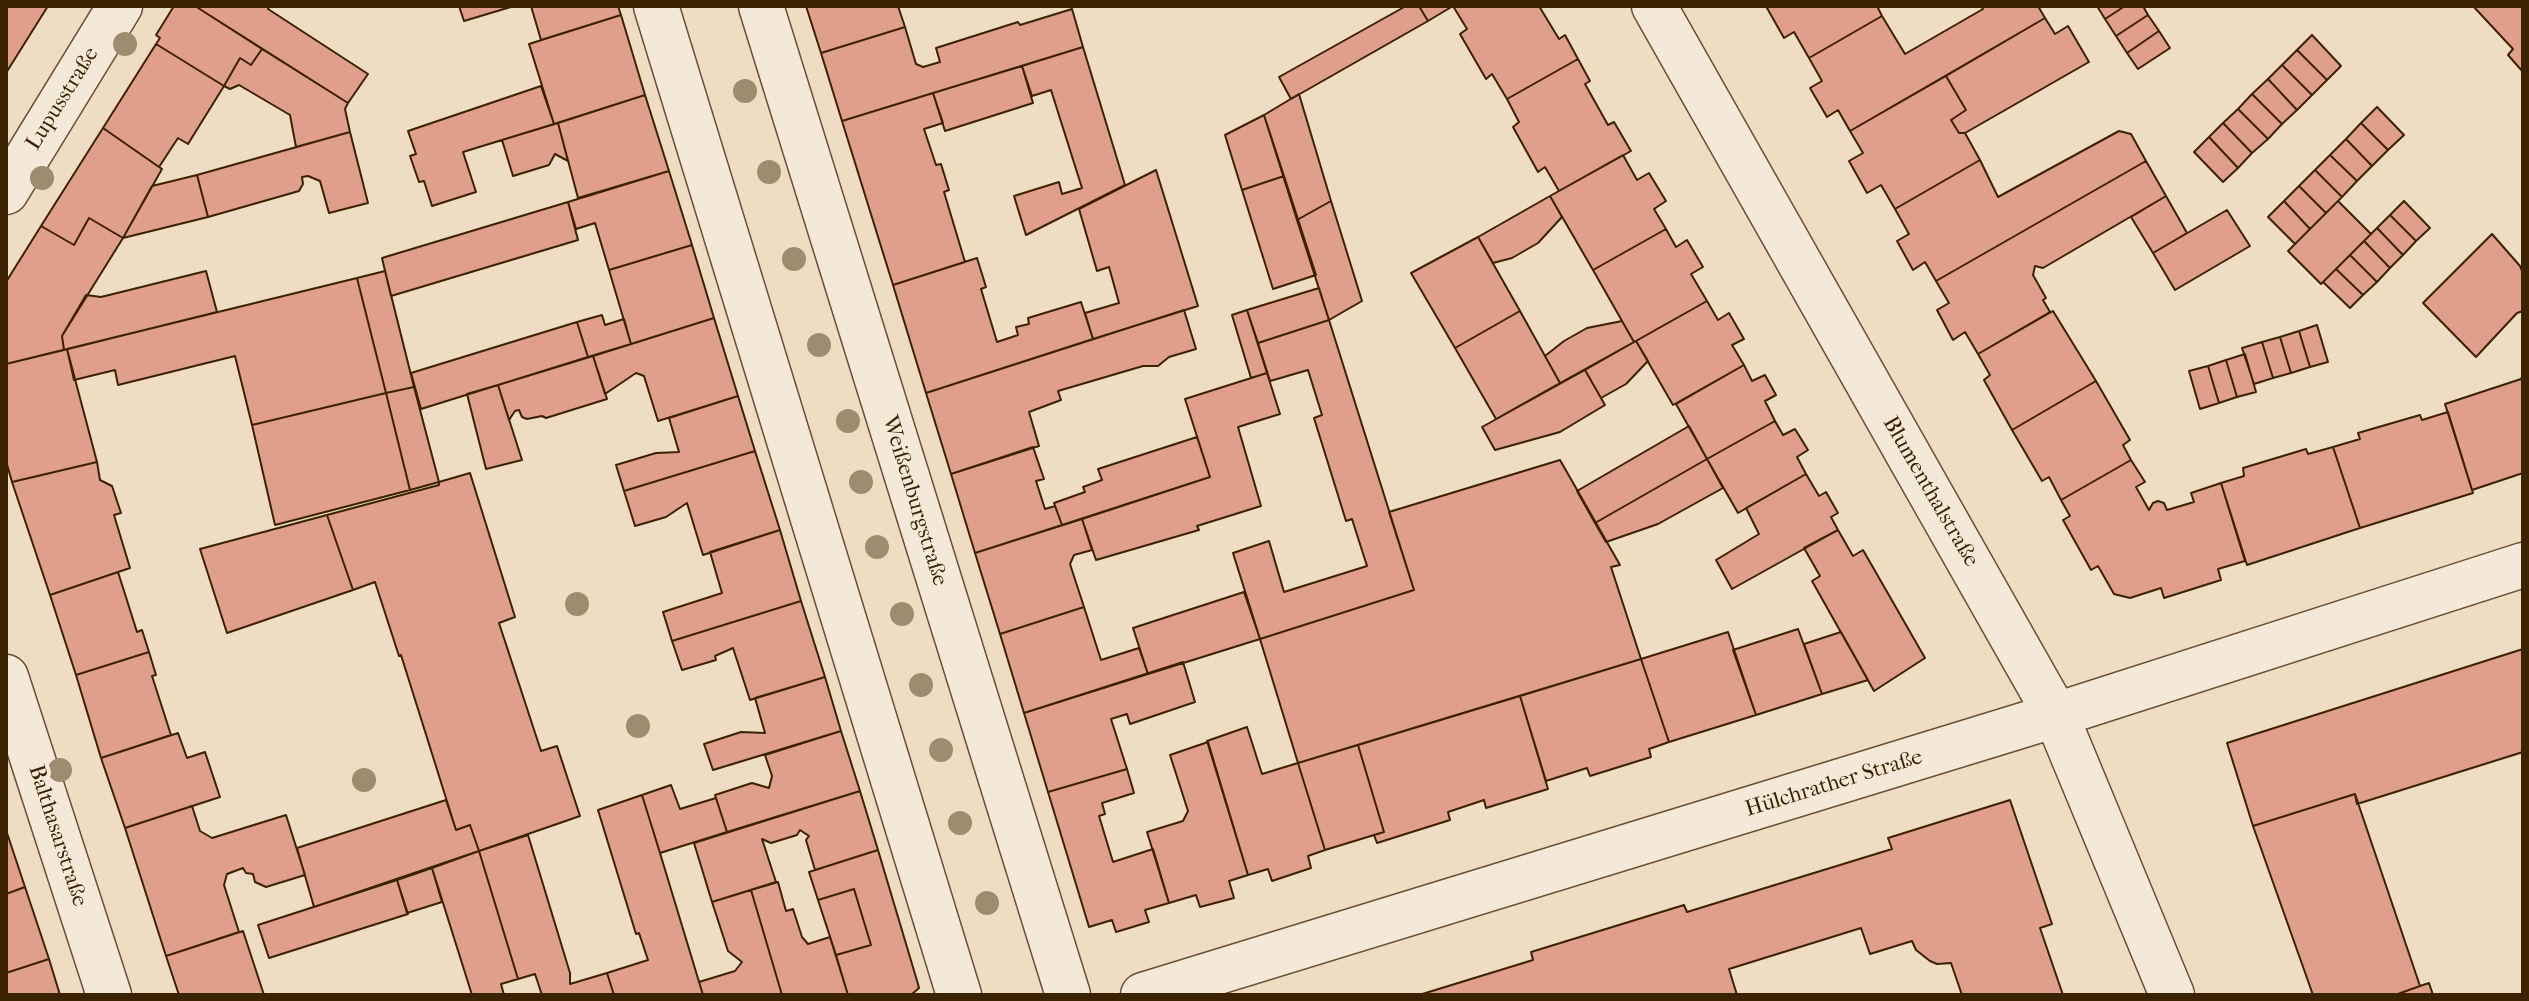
<!DOCTYPE html>
<html>
<head>
<meta charset="utf-8">
<style>
	body { margin:0 }
	#map { position:relative; width:2529px; height:1001px; overflow:hidden; background:#eedcc3; font-family:"IM FELL French Canon",serif }
	canvas { display:block }
	.frame { position:absolute; inset:0; border:8px solid #3b2201; pointer-events:none }
</style>
</head>
<body>
<div id="map">
<canvas width="2529" height="1001"></canvas>
<div class="frame"></div>
</div>
<script>
const g = document.querySelector('canvas').getContext('2d');
g.lineJoin = 'round';
function fill(path, color) { g.fillStyle = color; g.fill(path, 'evenodd'); }
const poly = rows => new Path2D(rows.map(r => 'M' + r).join(''));
function strokePath(path, color, width, dash) { g.strokeStyle = color; g.lineWidth = width; g.lineCap = dash ? 'butt' : 'round'; g.setLineDash(dash || []); g.stroke(path); }
function drawText(font, color, halo, rows, align = 'center') {
  g.font = font + ' "IM FELL French Canon",serif'; g.lineWidth = 8; g.setLineDash([]); g.textBaseline = 'middle'; g.strokeStyle = halo; g.fillStyle = color; for (const [text, x, y, turn = 0] of rows) {
    g.save(); g.translate(x, y); g.rotate((+turn || 0) * Math.PI / 180); g.textAlign = isNaN(turn) ? turn : align; if (halo) g.strokeText(text, 0, 0); g.fillText(text, 0, 0); g.restore();
  }
}
const building = poly([
	[6,6,48,6,6,73,6,6],
	[174,6,195,6,262,49,251,65,240,58,224,86,156,44,160,38,156,35,174,6],
	[195,6,270,6,268,9,368,74,348,103,195,6],
	[459,6,514,6,464,21,459,6],
	[531,6,618,6,621,15,541,40,531,6],
	[806,6,898,6,905,27,821,53,806,6],
	[1406,6,1419,6,1428,21,1291,99,1279,77,1406,6],
	[1419,6,1453,6,1428,21,1419,6],
	[1453,6,1539,6,1559,39,1565,35,1578,59,1507,99,1492,74,1486,79,1460,34,1467,29,1453,6],
	[1770,6,1877,6,1882,16,1809,58,1794,32,1784,38,1767,8,1770,6],
	[1981,6,2038,6,2045,18,1850,131,1838,110,1827,117,1810,88,1822,81,1809,58,1882,16,1905,54,1983,9,1981,6],
	[2097,6,2125,6,2105,19,2097,6],
	[2125,6,2143,6,2148,15,2116,36,2105,19,2125,6],
	[2473,6,2523,6,2523,72,2508,55,2513,49,2473,6],
	[1072,9,1083,47,842,121,821,53,905,27,916,64,923,67,940,62,936,48,1018,22,1020,25,1072,9],
	[621,15,645,95,554,124,529,44,621,15],
	[2148,15,2159,31,2127,53,2116,36,2148,15],
	[2045,18,2055,34,2068,26,2089,62,1965,133,1959,133,1951,120,1966,110,1946,76,2045,18],
	[2159,31,2170,48,2138,69,2127,53,2159,31],
	[2312,35,2341,66,2327,80,2297,50,2312,35],
	[156,44,224,86,188,144,178,138,159,167,103,128,156,44],
	[1083,47,1125,185,1026,235,1014,196,1059,182,1062,194,1082,188,1051,90,1032,96,1022,66,1083,47],
	[262,49,348,103,345,109,350,132,296,147,290,115,239,85,230,89,224,86,240,58,251,65,262,49],
	[2297,50,2327,80,2312,95,2282,65,2297,50],
	[1578,59,1590,81,1585,84,1608,125,1614,122,1631,151,1559,191,1545,167,1538,172,1513,127,1519,122,1507,99,1578,59],
	[2282,65,2312,95,2297,110,2268,79,2282,65],
	[1022,66,1033,103,945,131,933,93,1022,66],
	[1946,76,1966,110,1951,120,1959,133,1965,133,1980,160,1895,209,1881,185,1867,193,1849,161,1863,153,1850,131,1946,76],
	[2268,79,2297,110,2282,124,2252,94,2268,79],
	[541,86,554,124,463,152,476,192,432,206,424,181,419,182,410,156,416,154,408,131,541,86],
	[933,93,943,123,924,129,936,165,941,164,949,190,944,192,965,262,893,285,842,121,933,93],
	[1299,94,1331,201,1297,220,1264,115,1299,94],
	[2252,94,2282,124,2268,139,2238,109,2252,94],
	[645,95,669,171,578,198,558,123,645,95],
	[2377,107,2404,135,2388,150,2361,123,2377,107],
	[2238,109,2268,139,2252,153,2223,123,2238,109],
	[1264,115,1284,176,1242,190,1225,135,1264,115],
	[558,123,568,161,555,154,549,165,513,176,502,140,558,123],
	[2223,123,2252,153,2238,168,2209,137,2223,123],
	[2361,123,2388,150,2372,166,2346,139,2361,123],
	[103,128,162,169,123,238,89,218,74,245,41,226,103,128],
	[2119,131,2131,134,2146,161,1936,281,1925,262,1913,270,1897,241,1909,234,1895,209,1980,160,1998,197,2119,131],
	[350,132,368,203,329,213,320,181,308,176,302,177,303,184,299,191,208,217,197,175,350,132],
	[2209,137,2238,168,2223,182,2194,152,2209,137],
	[2346,139,2372,166,2357,181,2330,155,2346,139],
	[1623,155,1637,180,1649,173,1666,201,1654,209,1666,229,1593,270,1550,196,1623,155],
	[2330,155,2357,181,2342,197,2315,170,2330,155],
	[2146,161,2166,196,2043,268,2035,266,2033,275,2046,298,2043,300,2050,312,1978,354,1965,332,1953,340,1937,310,1949,303,1936,281,2146,161],
	[1156,170,1198,306,1093,339,1085,313,1119,303,1109,267,1097,271,1079,209,1156,170],
	[2315,170,2342,197,2326,213,2299,186,2315,170],
	[669,171,692,245,609,270,595,223,576,229,568,202,669,171],
	[197,175,208,217,123,238,152,186,197,175],
	[1284,176,1316,275,1273,289,1242,190,1284,176],
	[2299,186,2326,213,2310,229,2284,201,2299,186],
	[1550,196,1562,217,1538,243,1512,258,1493,263,1478,237,1550,196],
	[2166,196,2187,233,2153,253,2131,217,2166,196],
	[1331,201,1362,301,1329,320,1297,220,1331,201],
	[2284,201,2310,229,2295,244,2268,217,2284,201],
	[2338,201,2371,234,2321,284,2288,251,2338,201],
	[2404,201,2430,228,2416,241,2390,215,2404,201],
	[568,202,578,240,391,296,382,258,568,202],
	[2227,210,2250,246,2175,290,2153,253,2227,210],
	[2390,215,2416,241,2403,255,2377,228,2390,215],
	[89,218,123,238,62,336,64,350,6,364,6,282,41,226,74,245,89,218],
	[2377,228,2403,255,2390,268,2364,241,2377,228],
	[1666,229,1676,247,1687,240,1703,267,1691,274,1707,301,1634,342,1593,270,1666,229],
	[2492,234,2520,266,2523,274,2523,311,2517,313,2476,357,2423,303,2492,234],
	[1478,237,1520,311,1455,348,1411,273,1478,237],
	[2364,241,2390,268,2377,282,2350,255,2364,241],
	[692,245,714,318,631,344,609,270,692,245],
	[2350,255,2377,282,2363,295,2336,269,2350,255],
	[977,258,986,287,981,289,997,342,1018,335,1016,327,1029,324,1028,318,1081,302,1093,339,926,393,893,285,977,258],
	[2336,269,2363,295,2350,308,2323,282,2336,269],
	[206,271,217,312,64,350,62,336,86,295,101,297,206,271],
	[385,271,414,387,386,393,357,278,385,271],
	[357,278,386,393,252,425,235,356,118,385,115,370,74,380,67,349,357,278],
	[1319,288,1329,320,1258,343,1247,310,1319,288],
	[1707,301,1718,320,1729,313,1744,339,1732,345,1744,365,1673,405,1636,341,1707,301],
	[1184,310,1196,349,1169,357,1158,366,1143,366,1058,391,1061,400,1029,412,1039,446,951,474,926,393,1184,310],
	[1247,310,1267,373,1251,378,1232,315,1247,310],
	[1520,311,1560,383,1496,419,1455,348,1520,311],
	[2053,311,2096,381,2012,430,1984,380,1990,375,1978,354,2053,311],
	[602,315,605,325,624,319,631,344,588,357,577,322,602,315],
	[714,318,738,396,658,421,644,376,636,373,605,394,593,356,714,318],
	[1329,320,1414,590,1260,639,1233,553,1269,541,1284,592,1367,566,1352,519,1346,521,1314,418,1322,415,1308,370,1270,381,1258,343,1329,320],
	[1622,321,1634,342,1560,383,1545,356,1564,341,1587,328,1622,321],
	[577,322,588,357,421,409,411,373,577,322],
	[2317,325,2328,362,2310,367,2299,331,2317,325],
	[2299,331,2310,367,2291,373,2280,337,2299,331],
	[2280,337,2291,373,2273,378,2262,342,2280,337],
	[1636,341,1648,361,1626,384,1601,398,1585,370,1636,341],
	[2262,342,2273,378,2254,384,2242,348,2262,342],
	[67,349,97,462,12,482,6,461,6,364,67,349],
	[2245,354,2256,392,2237,397,2226,360,2245,354],
	[593,356,607,399,546,418,542,416,527,419,522,417,519,410,515,411,509,420,498,385,593,356],
	[2226,360,2237,397,2219,403,2208,366,2226,360],
	[1744,365,1752,381,1765,375,1776,395,1765,401,1775,421,1707,459,1676,404,1744,365],
	[2208,366,2219,403,2200,409,2189,371,2208,366],
	[1585,370,1605,405,1560,432,1495,450,1482,427,1585,370],
	[1267,373,1280,414,1238,427,1261,506,1197,526,1199,530,1096,560,1082,519,1210,477,1185,399,1267,373],
	[2523,374,2523,473,2472,490,2445,404,2521,379,2523,374],
	[2096,381,2130,440,2123,445,2131,460,2061,500,2049,477,2042,481,2012,430,2096,381],
	[498,385,522,460,486,469,467,394,498,385],
	[414,387,439,482,410,490,386,393,414,387],
	[386,393,410,490,275,525,252,425,386,393],
	[738,396,755,451,624,491,616,465,656,453,679,452,669,418,738,396],
	[2448,412,2473,493,2360,528,2333,447,2360,439,2358,433,2420,415,2422,420,2448,412],
	[1775,421,1783,435,1795,429,1808,450,1797,457,1806,474,1738,513,1707,459,1775,421],
	[1689,426,1707,459,1595,523,1577,491,1689,426],
	[1197,437,1210,477,1062,525,1054,503,1085,492,1083,487,1102,480,1098,469,1197,437],
	[1033,447,1044,479,1036,481,1045,509,1055,506,1062,525,975,553,951,474,1033,447],
	[2333,447,2360,528,2247,565,2221,483,2244,476,2243,468,2306,449,2308,454,2333,447],
	[755,451,780,530,703,555,687,503,666,517,635,526,624,491,755,451],
	[1707,459,1723,488,1658,524,1606,542,1595,523,1707,459],
	[1560,460,1620,565,1611,567,1641,659,1298,763,1260,639,1414,590,1389,512,1560,460],
	[2131,460,2145,482,2136,487,2149,510,2153,503,2158,501,2164,503,2167,510,2194,502,2191,493,2221,483,2245,561,2218,569,2221,580,2164,598,2161,588,2130,598,2114,594,2098,566,2091,570,2063,520,2070,516,2061,500,2131,460],
	[97,462,100,480,112,486,121,513,114,515,130,568,50,595,12,482,97,462],
	[470,473,515,617,499,623,541,751,557,746,580,816,479,851,470,825,456,830,401,655,399,656,375,582,353,590,327,515,439,485,439,482,470,473],
	[1806,474,1819,496,1826,492,1838,513,1831,517,1838,530,1732,589,1716,560,1759,534,1746,508,1806,474],
	[327,515,353,590,227,633,200,549,327,515],
	[1082,519,1092,550,1074,555,1070,564,1084,607,1000,634,975,553,1082,519],
	[780,530,801,601,672,641,663,612,722,593,710,552,780,530],
	[1838,530,1853,556,1863,550,1925,658,1874,691,1812,581,1820,576,1804,548,1838,530],
	[118,572,137,632,142,630,149,652,76,675,50,595,118,572],
	[1244,592,1260,639,1148,674,1133,628,1244,592],
	[801,601,825,677,750,700,733,648,715,656,716,660,682,670,672,641,801,601],
	[1084,607,1101,660,1139,648,1148,674,1024,713,1000,634,1084,607],
	[1798,629,1822,694,1756,715,1733,650,1798,629],
	[1728,632,1756,715,1669,742,1641,659,1728,632],
	[1841,632,1868,680,1822,694,1804,644,1841,632],
	[2523,649,2523,752,2357,804,2355,794,2253,826,2227,743,2523,649],
	[149,652,156,675,152,676,171,735,101,758,76,675,149,652],
	[1641,659,1669,742,1649,749,1651,757,1590,776,1587,768,1546,781,1520,696,1641,659],
	[1183,662,1195,702,1130,724,1127,714,1111,719,1127,769,1048,792,1024,713,1183,662],
	[825,677,841,731,713,770,704,744,741,732,765,733,755,698,825,677],
	[1520,696,1548,789,1486,808,1484,800,1448,812,1450,820,1377,843,1374,835,1384,832,1358,745,1520,696],
	[1247,727,1262,774,1298,763,1325,850,1308,856,1311,868,1272,881,1268,869,1248,875,1207,741,1247,727],
	[841,731,860,791,727,832,715,795,752,783,769,788,772,776,765,755,841,731],
	[178,733,187,758,205,752,220,797,125,828,101,758,178,733],
	[1208,742,1248,875,1229,881,1234,898,1200,907,1196,895,1169,903,1147,832,1183,821,1188,811,1170,755,1208,742],
	[1358,745,1384,832,1325,850,1298,763,1358,745],
	[1127,769,1134,793,1102,803,1105,814,1099,816,1113,862,1153,849,1169,903,1145,910,1149,922,1116,932,1112,920,1089,927,1048,792,1127,769],
	[671,785,680,809,716,798,727,832,660,853,642,795,671,785],
	[860,791,878,850,815,870,806,840,809,836,800,830,797,835,771,843,762,839,776,882,712,902,694,843,860,791],
	[2355,794,2420,986,2395,995,2313,995,2253,826,2355,794],
	[642,795,660,853,703,995,614,995,607,973,648,960,639,933,636,934,598,810,642,795],
	[446,800,456,830,470,825,479,851,314,907,297,848,446,800],
	[2010,800,2052,924,2040,928,2063,995,1962,995,1951,963,1937,964,1930,961,1916,950,1912,941,1870,954,1861,928,1729,969,1737,995,1419,995,1533,960,1531,952,1684,905,1687,912,1892,849,1888,838,2010,800],
	[192,806,200,831,212,838,286,815,305,875,266,887,255,882,253,874,246,873,243,868,227,874,224,885,239,932,166,956,125,828,192,806],
	[6,830,25,887,6,894,6,830],
	[528,835,570,973,570,984,607,973,614,995,542,995,535,974,518,979,479,851,528,835],
	[878,850,918,984,919,988,911,995,848,995,836,955,871,945,854,889,818,900,809,872,878,850],
	[479,851,518,979,501,984,504,995,472,995,432,868,479,851],
	[432,868,442,902,407,913,397,880,432,868],
	[397,880,408,914,269,958,258,925,397,880],
	[778,882,786,911,793,909,802,937,808,944,830,937,848,995,782,995,751,890,778,882],
	[25,887,49,959,6,973,6,894,25,887],
	[854,889,871,945,836,955,818,900,854,889],
	[751,890,782,995,703,995,699,982,735,971,742,962,728,951,712,902,751,890],
	[243,931,264,995,179,995,166,956,243,931],
	[49,959,60,995,6,995,6,973,49,959],
	[2429,983,2433,995,2395,995,2420,986,2429,983]
]);
const minor = poly([
	[656,6,959,995],
	[761,6,1068,995],
	[1654,6,2056,715,2172,995],
	[6,192,120,6],
	[6,677,109,995],
	[1143,995,2056,715,2523,565]
]);
const trees = [
	[125,44],
	[745,91],
	[769,172],
	[42,178],
	[794,259],
	[819,345],
	[848,421],
	[861,482],
	[877,547],
	[577,604],
	[902,614],
	[921,685],
	[638,726],
	[941,750],
	[60,770],
	[364,780],
	[960,823],
	[987,903]
];
const streetNames = [
	["Lupusstraße",63,99,-58],
	["Blumenthalstraße",1930,492,60],
	["Weißenburgstraße",914,501,73],
	["Hülchrather Straße",1834,784,-17],
	["Balthasarstraße",57,836,72]
];
fill(building, '#e09f8c');
strokePath(building, '#3b2201', 2);
strokePath(minor, '#685032', 47);
strokePath(minor, '#f4e8d8', 44);
g.fillStyle = '#9d8c6d';
for (const [x, y] of trees) { g.beginPath(); g.arc(x, y, 12, 0, 2 * Math.PI); g.fill(); }
drawText('22px', '#3b2201', '#f4e8d8', streetNames);
</script>
</body>
</html>
